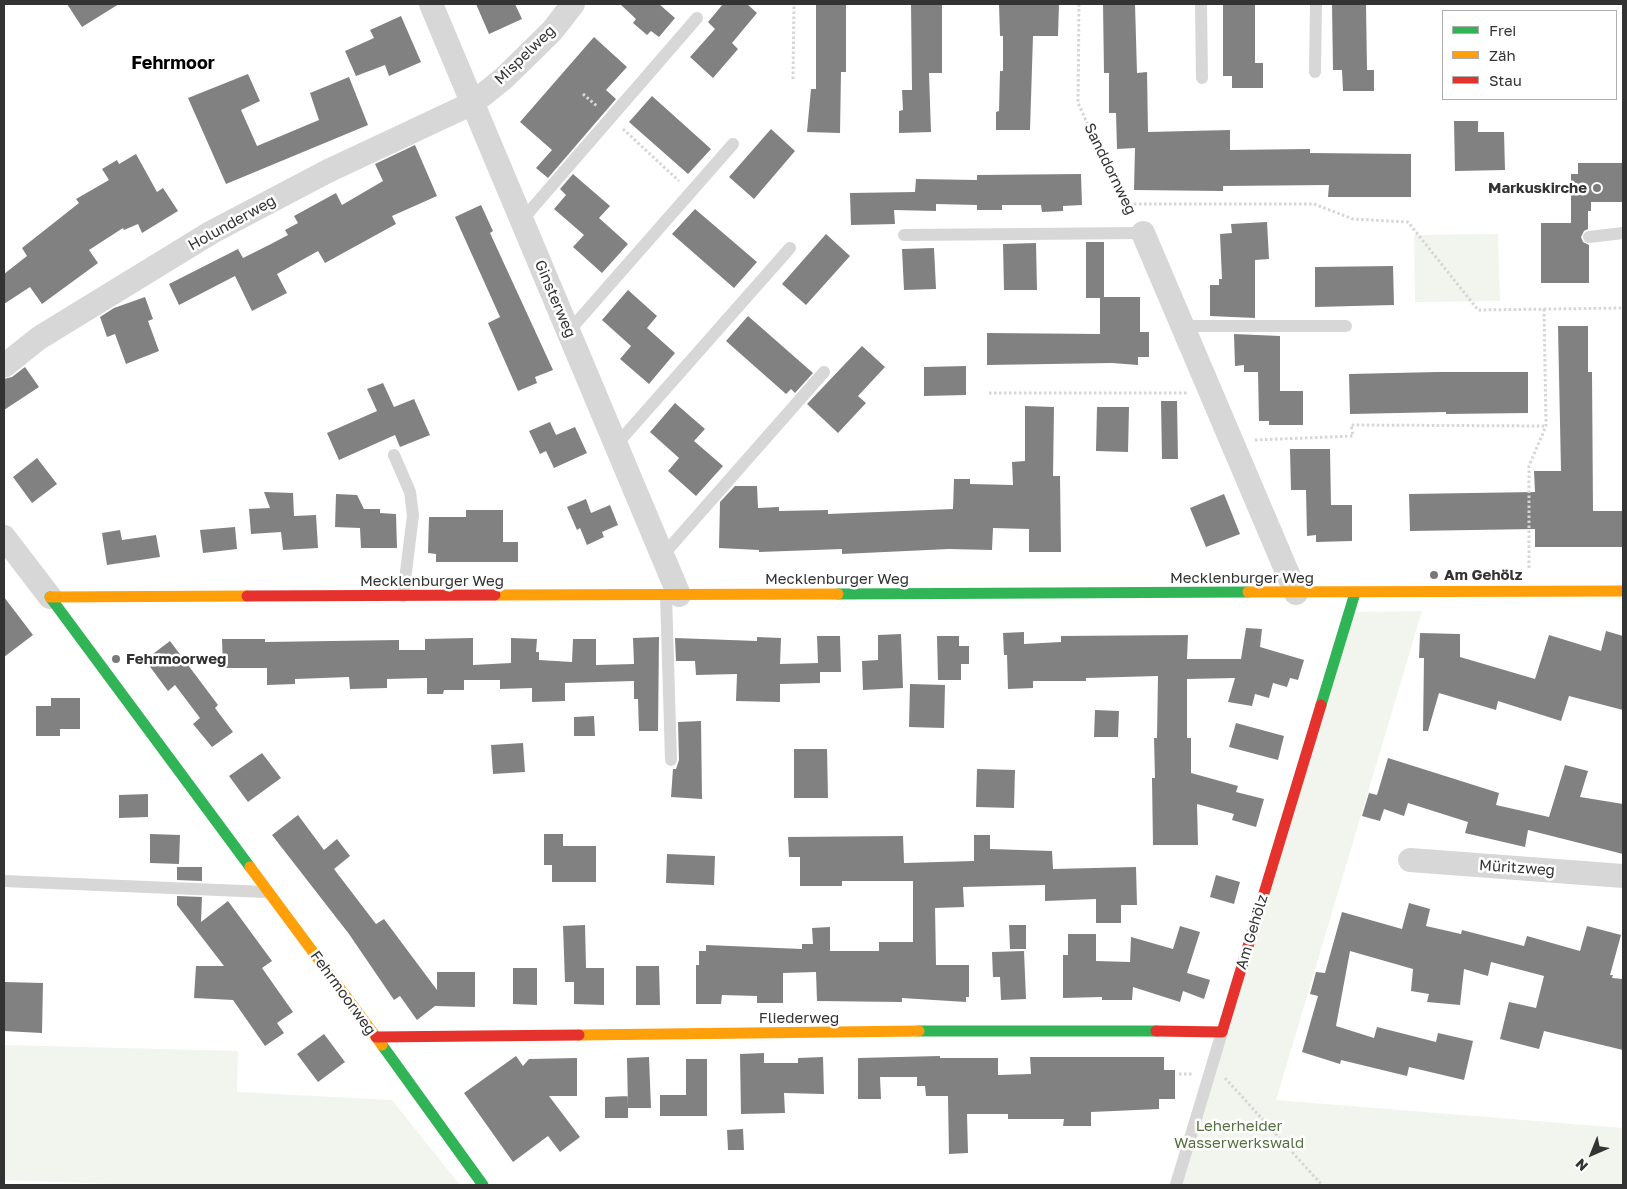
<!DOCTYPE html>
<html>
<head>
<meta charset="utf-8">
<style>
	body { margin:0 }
	#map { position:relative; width:1627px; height:1189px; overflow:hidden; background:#fff; font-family:"Golos Text",sans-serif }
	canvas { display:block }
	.frame { position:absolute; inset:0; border:5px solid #333; pointer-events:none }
	.legend { position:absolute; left:1442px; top:10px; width:175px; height:90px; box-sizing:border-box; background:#fff; border:1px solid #adadad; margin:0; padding:6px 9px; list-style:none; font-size:15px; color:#333 }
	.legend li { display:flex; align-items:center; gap:10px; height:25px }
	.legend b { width:25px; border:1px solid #adadad }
	.north { position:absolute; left:1567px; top:1129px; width:50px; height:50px; -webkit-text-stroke:4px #fff; paint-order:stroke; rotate:224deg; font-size:14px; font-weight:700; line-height:20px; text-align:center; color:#333 }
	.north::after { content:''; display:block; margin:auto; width:18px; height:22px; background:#333; clip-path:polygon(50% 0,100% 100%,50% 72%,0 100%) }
</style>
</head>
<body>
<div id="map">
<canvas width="1627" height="1189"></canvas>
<div class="frame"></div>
<ul class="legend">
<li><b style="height:6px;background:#30b455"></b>Frei</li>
<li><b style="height:6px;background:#ff9f0a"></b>Zäh</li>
<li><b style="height:6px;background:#e5322d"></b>Stau</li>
</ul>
<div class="north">N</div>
</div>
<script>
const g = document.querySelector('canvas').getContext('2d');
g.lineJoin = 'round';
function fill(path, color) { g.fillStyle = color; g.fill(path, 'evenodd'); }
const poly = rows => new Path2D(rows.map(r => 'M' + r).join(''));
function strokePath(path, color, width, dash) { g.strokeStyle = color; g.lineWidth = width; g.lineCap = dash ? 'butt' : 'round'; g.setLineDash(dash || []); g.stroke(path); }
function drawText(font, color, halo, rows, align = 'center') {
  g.font = font + ' "Golos Text",sans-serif'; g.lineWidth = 5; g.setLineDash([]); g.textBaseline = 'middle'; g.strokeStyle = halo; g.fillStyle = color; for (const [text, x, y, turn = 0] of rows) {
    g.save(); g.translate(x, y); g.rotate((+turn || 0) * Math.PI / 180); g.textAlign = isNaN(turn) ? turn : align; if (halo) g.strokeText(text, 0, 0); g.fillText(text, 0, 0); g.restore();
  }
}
const green = poly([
	[1498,234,1500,301,1415,302,1414,235],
	[1422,611,1276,1100,1623,1128,1623,1185,1169,1185,1349,612],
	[4,1045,238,1051,237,1092,392,1100,460,1185,142,1185,4,1180]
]);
const building = poly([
	[67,4,119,4,82,27],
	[476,4,515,4,522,19,489,34],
	[620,4,659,4,675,18,659,37,651,31,647,35,633,23,636,19],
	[723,4,747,4,757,13,732,43,738,49,713,78,690,57,715,29,708,22],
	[816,4,846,4,846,72,841,72,840,133,807,132,811,89,816,89],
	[911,4,942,4,942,73,929,73,931,132,899,133,899,111,903,110,902,90,912,90],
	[999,4,1059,4,1058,36,1033,36,1030,130,996,130,996,112,999,111,1000,71,1003,71,1003,36,1000,36],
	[1103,4,1135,4,1137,73,1147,72,1148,132,1230,130,1230,150,1310,149,1310,153,1411,154,1411,197,1328,197,1329,185,1223,186,1223,191,1134,190,1135,148,1117,149,1116,113,1109,113,1109,73,1104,73],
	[1223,4,1255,4,1255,63,1263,63,1263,88,1232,88,1232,76,1223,76],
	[1332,4,1366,4,1367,70,1374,70,1374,91,1343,91,1342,70,1333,70],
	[401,16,421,62,389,76,385,65,356,76,345,51,374,38,370,30],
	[594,37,627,67,606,90,616,99,548,178,536,168,552,150,520,122],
	[248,74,260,101,241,110,257,146,319,120,310,93,349,77,368,125,226,184,188,98],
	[652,96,711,149,688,174,629,122],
	[1454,121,1478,121,1478,132,1504,132,1505,170,1455,171],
	[771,129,795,151,754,199,729,177],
	[415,145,437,196,392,216,396,224,325,263,318,251,277,274,287,293,252,311,235,276,179,305,169,284,238,249,243,258,271,244,288,235,285,230,298,223,294,216,336,193,342,205,383,181,375,164],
	[136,154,157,192,163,188,178,211,142,233,138,224,124,230,123,228,89,250,98,263,42,304,30,287,4,304,4,274,27,256,22,248,79,203,76,199,109,180,102,169,117,160,119,164],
	[1578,163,1623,163,1623,202,1591,202,1591,211,1588,211,1588,229,1584,231,1581,237,1583,242,1589,245,1589,283,1541,283,1541,223,1571,223,1571,174,1578,174],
	[573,174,610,206,599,218,628,244,602,273,573,247,584,235,554,209,566,195,560,189],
	[1081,174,1082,205,1063,206,1063,211,1042,212,1041,205,1002,205,1002,210,977,210,977,205,936,204,936,211,894,210,895,224,851,225,850,193,915,192,916,179,977,180,977,175],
	[481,205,493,231,490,233,553,370,535,377,537,383,518,391,488,323,500,317,455,217],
	[695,209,757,262,734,288,672,234],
	[1267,222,1269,259,1255,260,1255,318,1210,316,1210,285,1219,285,1219,279,1222,279,1220,234,1232,233,1231,224],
	[826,234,850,256,806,305,782,284],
	[1086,242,1104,242,1104,297,1140,297,1140,332,1149,332,1149,357,1138,357,1138,365,1112,363,987,365,987,333,1100,334,1100,298,1086,298],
	[1036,243,1037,290,1004,290,1003,244],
	[934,248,936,289,904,290,902,249],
	[1393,266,1394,305,1315,307,1315,267],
	[628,290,657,316,647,328,675,353,649,384,620,359,631,346,602,320],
	[145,297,153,319,148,321,159,351,126,364,115,334,107,337,100,317,114,308],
	[748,316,813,373,795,393,791,389,786,394,726,341],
	[1558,326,1588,326,1588,372,1592,372,1593,511,1623,511,1623,547,1535,547,1535,529,1410,531,1409,494,1535,492,1534,471,1561,471],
	[1234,334,1280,336,1280,391,1303,391,1303,425,1269,425,1269,421,1259,421,1258,372,1244,372,1244,365,1235,366],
	[862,346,885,367,858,396,866,403,838,433,807,404],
	[966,366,966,395,924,396,924,367],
	[25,367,39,387,4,410,4,379,12,377],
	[1438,372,1528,372,1528,413,1446,414,1446,412,1350,414,1349,374],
	[383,383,394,407,414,399,430,435,400,447,395,435,339,460,327,433,377,411,367,389],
	[1161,401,1177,401,1178,459,1162,459],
	[675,403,705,429,694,441,723,466,696,496,668,471,679,458,650,432],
	[1025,406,1054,407,1053,476,1060,476,1061,552,1029,552,1029,529,993,528,992,550,949,549,842,554,842,549,759,552,759,550,719,548,720,502,735,486,757,486,758,508,779,507,779,511,828,510,828,514,953,509,954,479,970,479,970,484,1013,485,1012,462,1025,461],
	[1097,407,1129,407,1128,452,1096,451],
	[550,422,556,435,575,427,587,453,554,468,546,451,540,454,529,431],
	[1290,449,1330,449,1331,505,1352,505,1352,541,1316,542,1316,535,1307,536,1306,490,1291,490],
	[37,458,57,484,32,503,13,477],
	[264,492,293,493,294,516,316,515,318,548,283,550,281,532,251,534,249,509,270,508],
	[336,494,357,495,364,509,380,509,380,513,396,514,397,548,361,548,360,528,335,527],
	[1224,494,1240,534,1206,547,1190,508],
	[586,499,591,513,610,505,618,525,602,532,604,537,587,545,580,528,577,530,567,507],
	[466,510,503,510,503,542,518,542,518,562,436,562,436,554,428,553,429,517,466,517],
	[235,527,237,549,203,553,200,530],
	[120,530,122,540,156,535,160,557,107,565,102,533],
	[4,597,33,635,4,657],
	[1246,628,1262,629,1260,647,1304,660,1298,680,1290,678,1287,687,1273,683,1269,698,1255,694,1252,706,1228,702,1235,678,1187,679,1187,738,1191,738,1191,773,1238,786,1236,792,1264,799,1256,827,1232,820,1234,814,1197,804,1198,845,1153,845,1152,778,1155,778,1154,738,1157,738,1158,676,1086,678,1086,681,1033,681,1033,688,1008,689,1007,655,1004,655,1003,633,1024,632,1024,644,1061,642,1061,636,1188,635,1187,659,1241,659],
	[1606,631,1623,636,1623,710,1569,696,1561,721,1498,701,1496,710,1439,693,1428,731,1423,731,1424,658,1419,658,1420,633,1460,634,1460,657,1535,679,1549,635,1601,651],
	[901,634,903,688,863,690,862,661,878,660,878,635],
	[817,636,840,636,841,672,820,672,820,683,780,684,780,702,736,701,737,674,696,675,695,661,676,661,675,638,757,641,757,637,781,638,780,664,818,663],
	[937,636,959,636,959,646,969,646,969,664,961,664,961,680,938,680],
	[659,637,658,731,639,731,638,699,634,699,634,681,565,683,565,701,532,702,532,688,500,689,500,680,464,680,464,690,444,690,443,694,427,694,427,678,387,679,387,688,350,689,349,677,295,679,295,684,267,685,267,668,223,668,222,639,265,639,265,642,399,640,399,650,425,650,425,639,473,638,473,665,511,663,511,638,537,639,536,652,539,652,539,660,572,662,573,639,596,639,596,665,634,664,633,638],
	[170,641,218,705,215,708,233,732,212,747,193,724,200,718,175,685,168,691,145,660],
	[910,684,945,685,944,728,909,727],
	[51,698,80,698,80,729,60,729,60,736,36,736,36,706,51,706],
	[1095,710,1119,711,1118,737,1094,737],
	[594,716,595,736,574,736,574,717],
	[701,721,702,799,671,797,673,769,676,769,679,760,678,722],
	[1236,723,1284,736,1278,760,1229,747],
	[523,743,525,772,493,774,491,745],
	[794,749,827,749,828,798,794,798],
	[262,753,281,778,248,802,229,776],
	[1388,758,1499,793,1496,805,1549,817,1565,765,1588,771,1580,797,1623,804,1623,854,1528,830,1525,847,1465,833,1468,822,1408,803,1404,816,1384,809,1380,821,1362,816,1369,793,1377,795],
	[977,769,1015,770,1014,808,976,807],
	[148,794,148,817,119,818,119,795],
	[298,815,324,850,337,839,350,856,334,869,376,924,384,919,437,990,437,972,475,972,475,1007,435,1006,417,1020,400,996,394,1000,349,934,272,835],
	[150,834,180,835,179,864,150,863],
	[544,834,563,834,563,846,596,846,596,882,552,882,552,865,544,865],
	[974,835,990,835,990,849,1052,851,1053,869,1136,867,1137,905,1121,905,1121,923,1096,923,1096,899,1045,901,1045,885,963,887,964,907,935,908,936,965,969,965,969,997,966,997,966,1002,902,998,902,1002,817,1001,816,972,783,973,783,1003,757,1003,757,996,722,995,721,1004,696,1004,696,965,699,965,699,951,706,951,706,945,802,949,802,944,813,944,812,928,830,927,830,951,879,951,879,942,913,942,913,881,842,881,842,886,800,886,800,857,789,857,788,837,903,836,904,863,974,861],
	[667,854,715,856,714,885,666,883],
	[177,867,202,867,202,881,177,880],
	[1216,875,1240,882,1234,904,1210,897],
	[177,896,202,897,201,922,228,901,272,961,262,968,293,1012,277,1023,284,1033,265,1046,233,1000,194,998,196,966,224,966,177,905],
	[1409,903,1430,909,1426,926,1461,934,1462,930,1524,946,1527,936,1580,951,1587,926,1621,935,1610,975,1613,975,1612,978,1623,979,1623,1050,1544,1031,1539,1049,1500,1039,1509,1002,1536,1008,1544,976,1491,962,1488,976,1464,969,1460,1005,1427,1002,1429,994,1411,991,1413,969,1350,951,1336,1026,1374,1038,1377,1027,1436,1042,1438,1033,1473,1041,1464,1080,1409,1067,1407,1076,1341,1060,1340,1064,1302,1052,1318,996,1310,994,1316,972,1325,973,1342,912,1402,929],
	[585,925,586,968,604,968,604,1005,574,1004,574,982,565,982,563,926],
	[1009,925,1026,925,1026,949,1010,949],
	[1180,926,1200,932,1187,973,1210,980,1204,999,1183,991,1180,1002,1133,987,1132,1000,1102,1000,1102,997,1063,998,1063,955,1068,955,1068,934,1096,934,1096,961,1130,962,1131,937,1173,949],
	[1024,951,1026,999,1001,1000,1000,977,993,977,992,952],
	[636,966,659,966,660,1005,636,1005],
	[513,968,537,968,537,1005,513,1004],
	[4,982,43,983,42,1033,4,1031],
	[324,1034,345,1062,318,1082,297,1054],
	[764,1053,764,1063,798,1063,798,1058,823,1057,824,1094,784,1093,785,1113,741,1114,740,1054],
	[516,1056,523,1066,529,1059,577,1058,577,1096,549,1096,580,1137,560,1152,548,1136,513,1162,464,1093],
	[940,1056,940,1058,998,1058,998,1075,1031,1074,1030,1057,1164,1057,1164,1070,1175,1070,1175,1099,1159,1099,1159,1109,1091,1112,1091,1126,1063,1126,1064,1119,1008,1119,1008,1114,967,1114,968,1153,949,1154,948,1096,926,1096,925,1086,917,1086,917,1077,880,1077,881,1099,858,1099,858,1058],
	[649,1057,651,1108,628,1108,627,1058],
	[686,1059,707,1059,707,1116,660,1116,660,1095,686,1095],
	[628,1096,628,1118,605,1118,605,1097],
	[743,1129,744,1150,728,1150,727,1130]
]);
const path = poly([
	[1079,4,1078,103,1124,204,1132,216],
	[793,79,794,4],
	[583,94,598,107],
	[623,129,679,181],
	[1124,204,1314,204,1353,219,1408,222,1478,310,1623,308],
	[989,393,1188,393],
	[1255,440,1353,436,1351,425,1546,426],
	[1529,568,1529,466,1546,426,1544,307],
	[1179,1074,1193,1074],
	[1225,1078,1322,1185]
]);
const lane = poly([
	[1201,4,1202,78],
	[1315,72,1316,4],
	[522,220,697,18],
	[904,235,1143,233],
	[1589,237,1623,233],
	[1182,326,1346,326],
	[569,331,733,144],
	[617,444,790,248],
	[394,455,410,492,413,515,403,596],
	[663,555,824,372],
	[666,595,671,760],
	[4,881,266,892],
	[1176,1185,1222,1032]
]);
const street = poly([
	[431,4,679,595],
	[1143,233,1296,593],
	[4,366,39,338,212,232,328,171,473,103,504,78,552,31,573,4],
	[4,537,50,597],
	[1410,860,1623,876]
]);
const fast = poly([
	[838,594,1248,592],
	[50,597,250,867],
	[1321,705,1355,593],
	[919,1031,1156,1031],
	[382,1045,483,1185]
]);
const slow = poly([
	[1248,592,1623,591],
	[495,595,838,594],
	[50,597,247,596],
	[250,867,382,1045],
	[579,1035,919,1031]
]);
const jam = poly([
	[247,596,495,595],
	[1156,1031,1222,1032,1321,705],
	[376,1037,579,1035]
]);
const markers = [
	[1597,188,5,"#7a7a7a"],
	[1434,575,5,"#7a7a7a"],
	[116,659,5,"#7a7a7a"]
];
const streetNames = [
	["Mispelweg",525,55,-44],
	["Sanddornweg",1110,169,64],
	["Holunderweg",232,223,-29],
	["Ginsterweg",555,299,67],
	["Mecklenburger Weg",1242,578],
	["Mecklenburger Weg",837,579],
	["Mecklenburger Weg",432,581],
	["Müritzweg",1517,868,4],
	["Am Gehölz",1252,932,-73],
	["Fehrmoorweg",343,993,54],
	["Fliederweg",799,1018]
];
const poiNames = [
	["Markuskirche",1587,188,"right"],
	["Am Gehölz",1444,575],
	["Fehrmoorweg",126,659]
];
const parkNames = [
	["Leherheider",1239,1126],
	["Wasserwerkswald",1239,1143]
];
const quarterNames = [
	["Fehrmoor",173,63]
];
fill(green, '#f1f5ed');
fill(building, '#818181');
strokePath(path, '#d6d6d6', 3, [2.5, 2.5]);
strokePath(lane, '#d7d7d7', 12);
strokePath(street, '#d7d7d7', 24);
strokePath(fast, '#30b455', 11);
strokePath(slow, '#ff9f0a', 11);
strokePath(jam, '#e5322d', 11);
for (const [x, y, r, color] of markers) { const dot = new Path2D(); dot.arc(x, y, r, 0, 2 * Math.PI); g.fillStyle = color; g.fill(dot); strokePath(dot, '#fff', 2); }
drawText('15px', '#333', '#fff', streetNames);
drawText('bold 15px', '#333', '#fff', poiNames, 'left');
drawText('15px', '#56703f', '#fff', parkNames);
drawText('bold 18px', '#000', '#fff', quarterNames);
</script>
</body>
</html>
